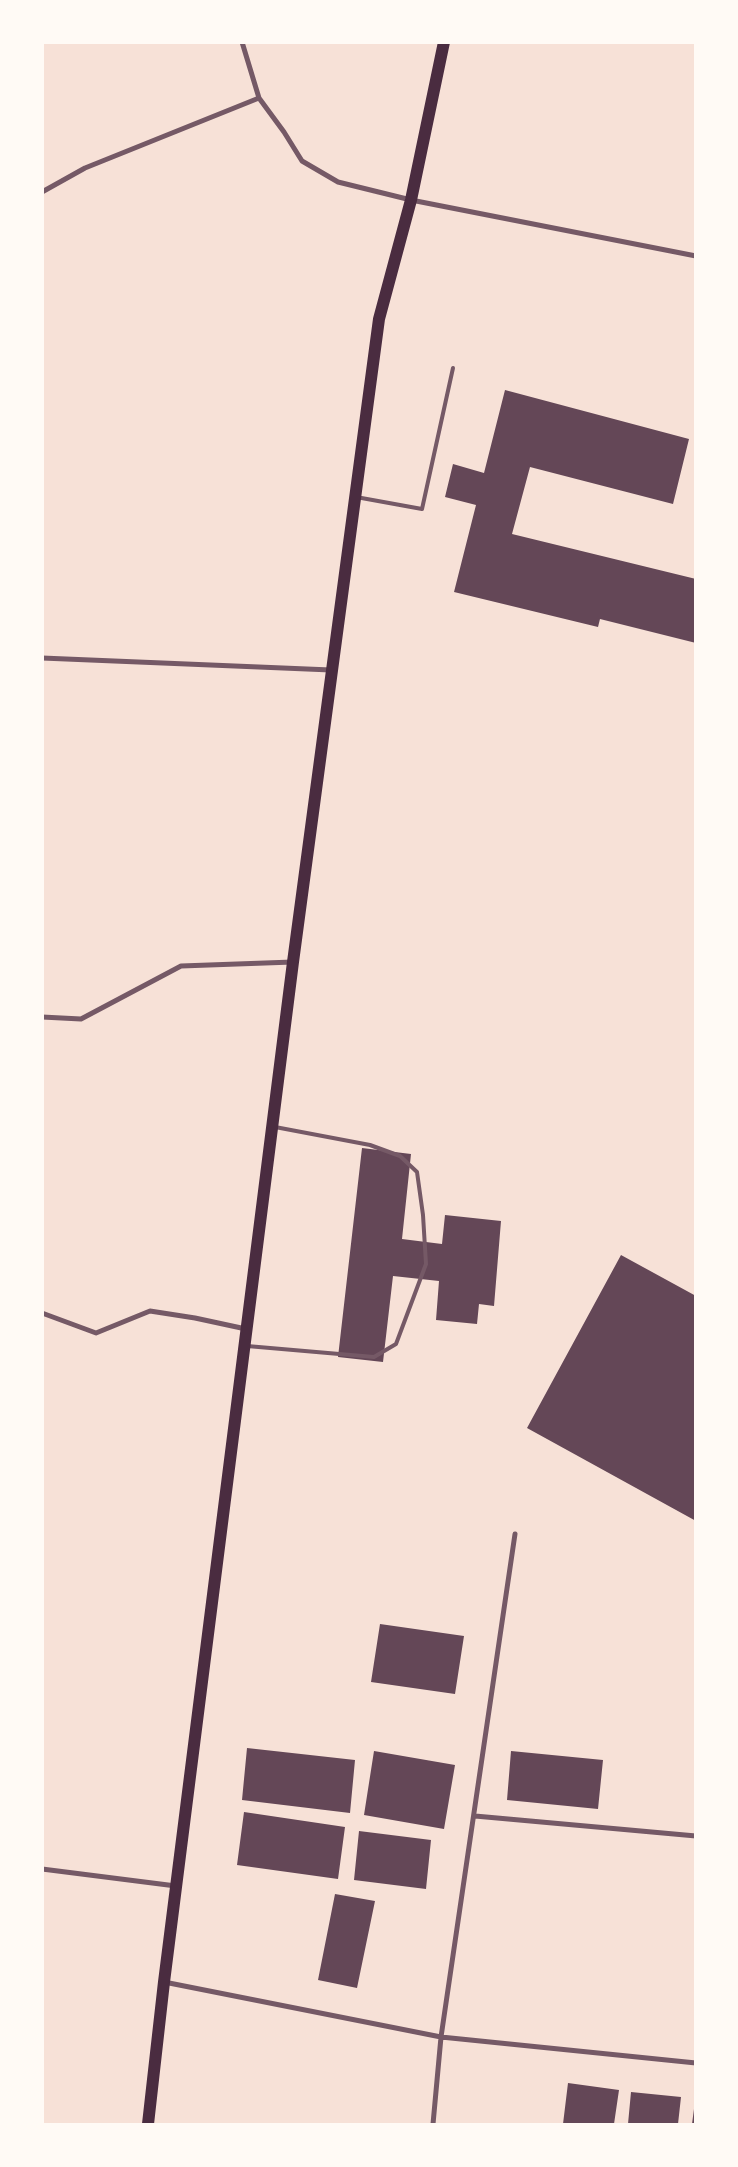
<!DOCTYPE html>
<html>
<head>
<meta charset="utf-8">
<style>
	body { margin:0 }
	#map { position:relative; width:738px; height:2167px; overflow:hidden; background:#f7e1d7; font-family:Inter,sans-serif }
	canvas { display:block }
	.frame { position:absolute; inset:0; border:44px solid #fffaf5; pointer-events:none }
</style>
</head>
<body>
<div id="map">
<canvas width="738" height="2167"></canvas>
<div class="frame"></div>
</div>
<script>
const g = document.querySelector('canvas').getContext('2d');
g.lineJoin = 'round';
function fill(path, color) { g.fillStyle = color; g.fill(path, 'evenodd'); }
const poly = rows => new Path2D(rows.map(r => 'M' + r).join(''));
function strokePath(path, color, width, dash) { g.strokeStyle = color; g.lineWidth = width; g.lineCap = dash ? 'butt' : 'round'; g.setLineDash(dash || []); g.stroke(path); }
const building = poly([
	[505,390,689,439,673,504,530,467,512,534,696,579,696,643,600,619,598,627,454,592,476,505,445,497,453,464,484,473],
	[362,1148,411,1154,402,1239,442,1244,445,1215,501,1221,494,1306,479,1304,477,1324,436,1320,439,1281,393,1276,383,1362,338,1357],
	[621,1255,696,1296,696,1521,527,1428],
	[380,1624,464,1636,455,1694,371,1682],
	[247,1748,355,1760,350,1813,242,1800],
	[374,1751,455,1765,444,1829,364,1815],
	[511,1751,603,1760,598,1809,507,1800],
	[244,1812,345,1827,338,1879,237,1865],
	[359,1831,431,1840,426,1889,354,1880],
	[335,1894,375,1901,357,1988,318,1980],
	[568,2083,619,2090,614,2124,563,2124],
	[631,2092,681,2097,678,2124,628,2124],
	[694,2109,696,2124,692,2124]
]);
const service = poly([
	[356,497,422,509,453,368],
	[247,1346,374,1357,396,1344,426,1264,423,1215,417,1172,400,1156,370,1145,275,1127]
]);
const minor = poly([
	[242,42,259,98,284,132,302,161,338,182,411,200,696,256],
	[42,192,85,168,259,98],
	[42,658,331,670],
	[42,1017,81,1019,181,966,293,962],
	[42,1313,96,1333,150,1311,195,1318,246,1329],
	[475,1816,696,1836],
	[42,1869,176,1886],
	[164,1982,441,2037,696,2063],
	[433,2124,441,2037,515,1534]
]);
const primary = poly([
	[148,2124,164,1982,293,962,379,319,411,200,444,42]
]);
fill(building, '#644757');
strokePath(service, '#755966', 4);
strokePath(minor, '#755966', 5);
strokePath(primary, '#4a2c40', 12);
</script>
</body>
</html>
